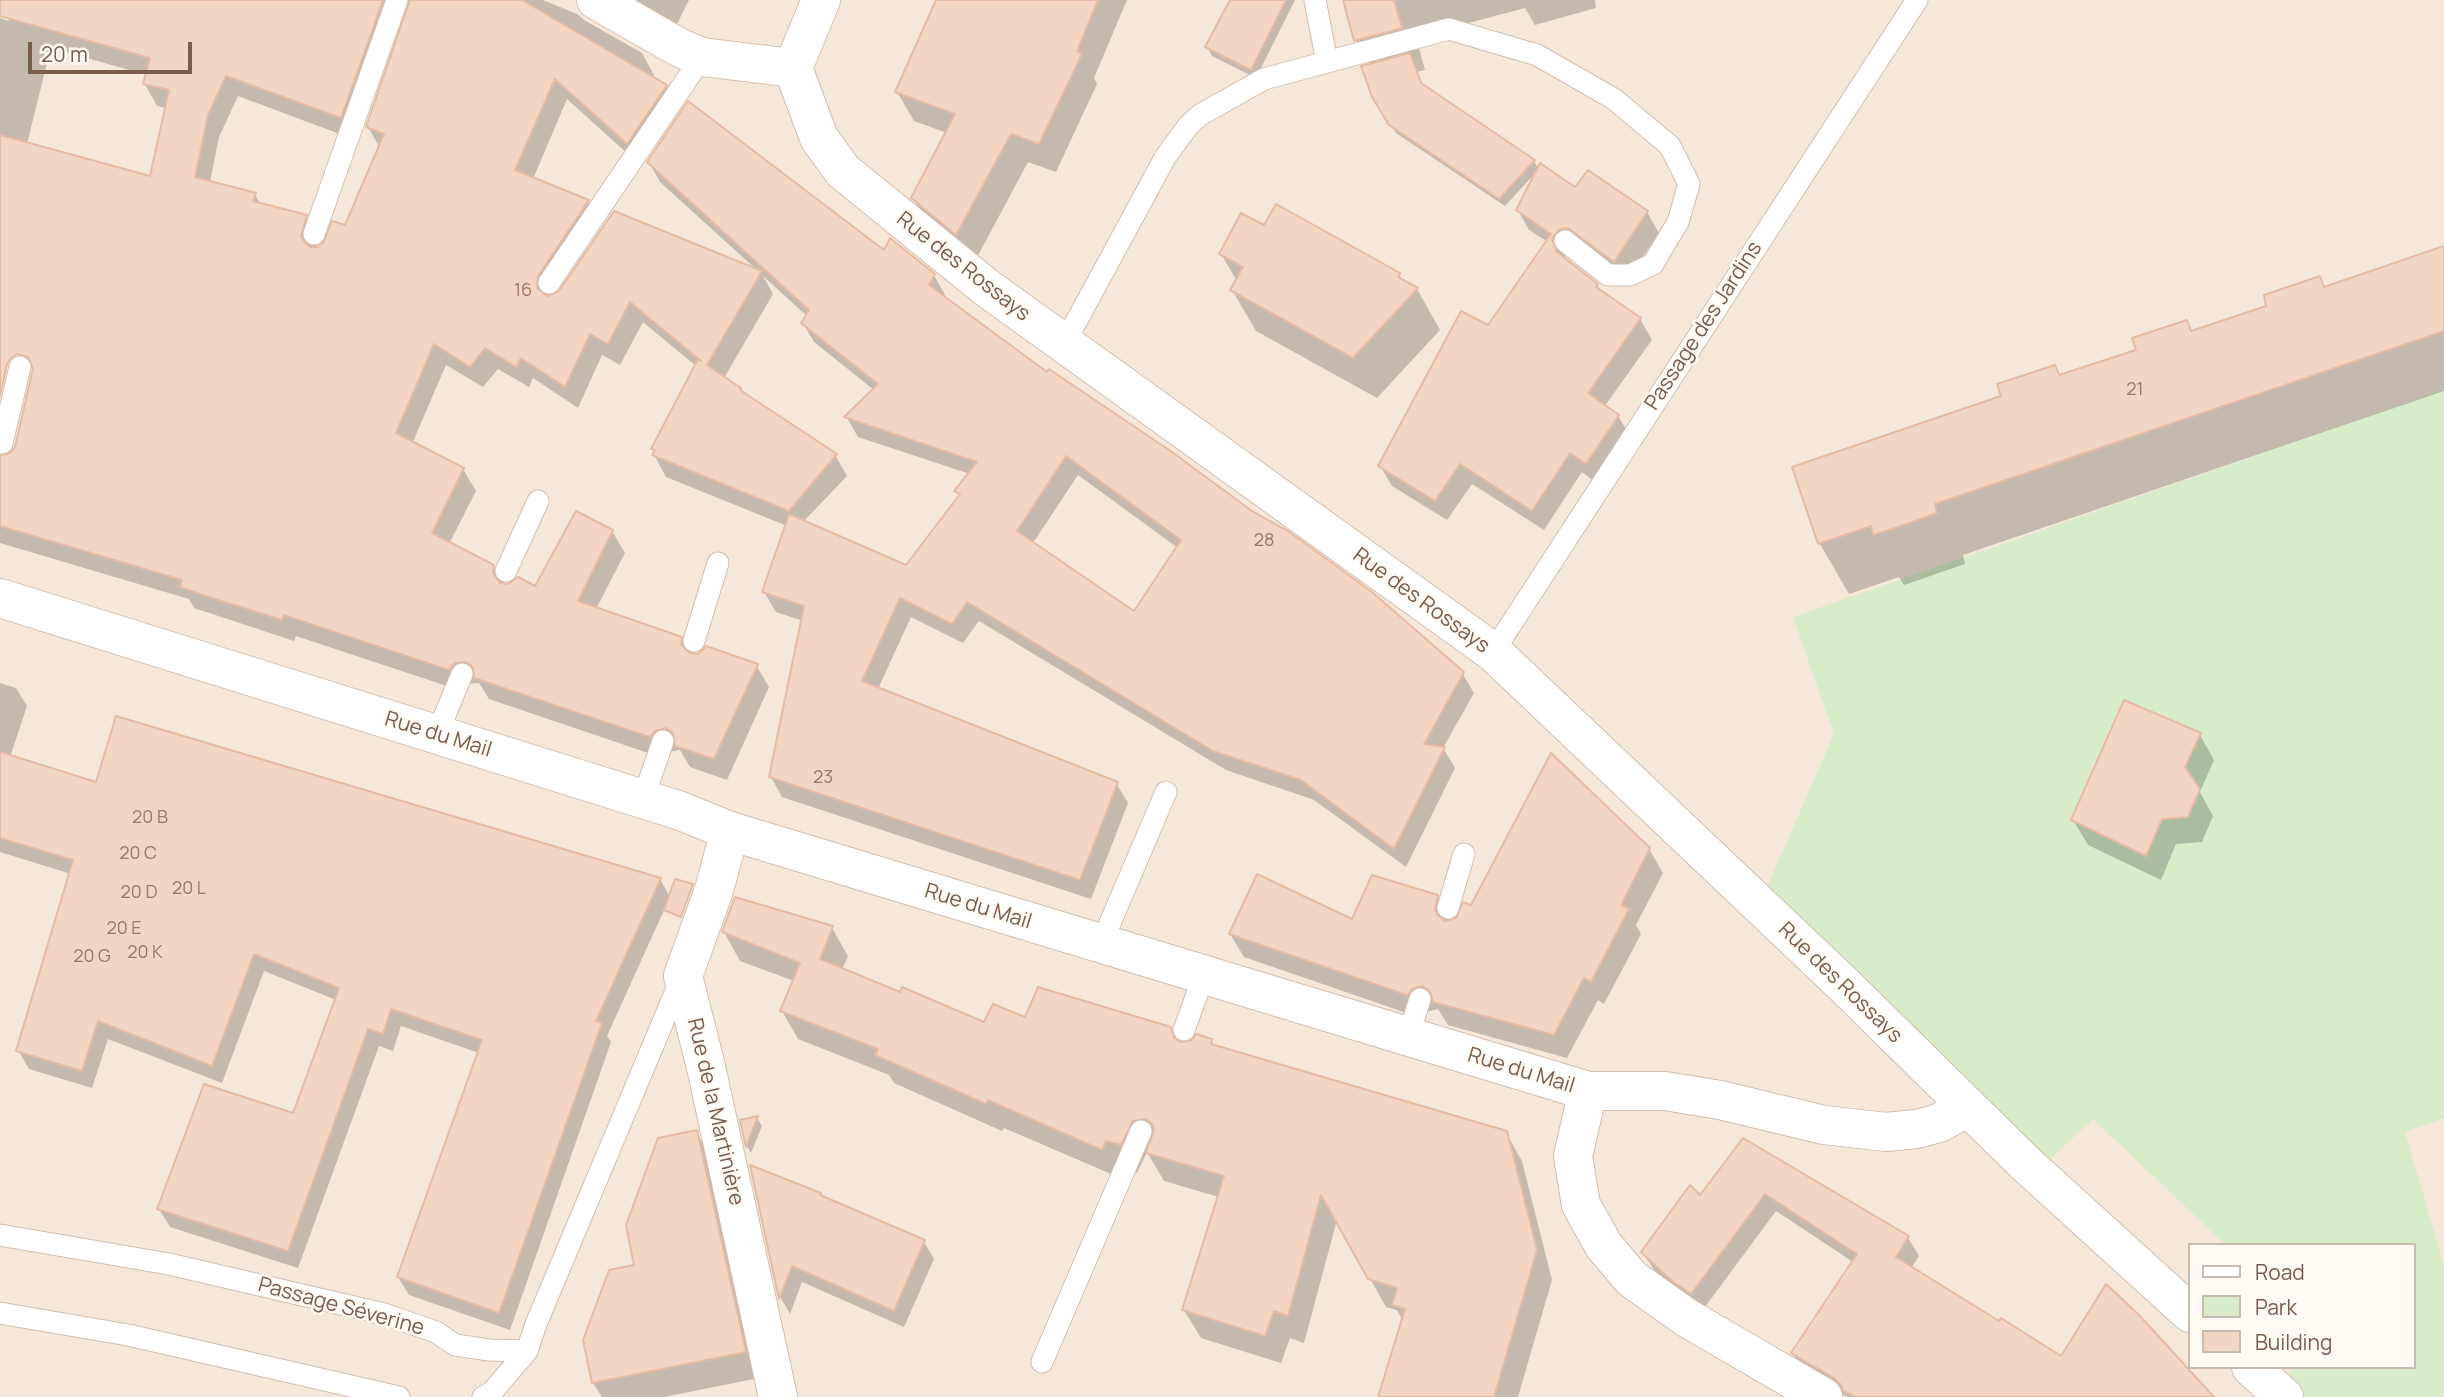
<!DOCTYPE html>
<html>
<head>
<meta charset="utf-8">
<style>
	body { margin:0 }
	#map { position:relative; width:2444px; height:1397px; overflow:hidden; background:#fdf6ec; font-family:Manrope,sans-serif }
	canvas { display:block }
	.legend { position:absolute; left:2188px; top:1243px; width:228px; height:126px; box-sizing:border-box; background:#fffaf3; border:2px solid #cabbb1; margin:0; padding:9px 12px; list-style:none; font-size:21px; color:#7a5c4d }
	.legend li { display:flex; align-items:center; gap:14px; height:35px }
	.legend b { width:35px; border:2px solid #cabbb1 }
	.scale { position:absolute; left:28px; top:42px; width:164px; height:32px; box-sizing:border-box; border:4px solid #7a5c4d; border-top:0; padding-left:9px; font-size:21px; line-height:24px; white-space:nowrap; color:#7a5c4d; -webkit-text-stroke:5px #fffaf3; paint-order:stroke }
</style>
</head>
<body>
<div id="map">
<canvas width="2444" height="1397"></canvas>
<ul class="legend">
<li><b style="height:9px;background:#fff"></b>Road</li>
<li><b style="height:19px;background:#d8ecc9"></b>Park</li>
<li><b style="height:19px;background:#f3d5c3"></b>Building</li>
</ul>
<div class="scale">20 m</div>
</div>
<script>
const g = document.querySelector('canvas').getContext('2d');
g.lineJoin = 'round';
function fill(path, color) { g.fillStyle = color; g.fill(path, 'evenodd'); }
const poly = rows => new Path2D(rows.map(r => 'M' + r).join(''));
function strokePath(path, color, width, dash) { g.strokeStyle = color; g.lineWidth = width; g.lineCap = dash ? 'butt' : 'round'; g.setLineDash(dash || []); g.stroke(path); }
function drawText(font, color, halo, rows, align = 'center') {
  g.font = font + ' Manrope,sans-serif'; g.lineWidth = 5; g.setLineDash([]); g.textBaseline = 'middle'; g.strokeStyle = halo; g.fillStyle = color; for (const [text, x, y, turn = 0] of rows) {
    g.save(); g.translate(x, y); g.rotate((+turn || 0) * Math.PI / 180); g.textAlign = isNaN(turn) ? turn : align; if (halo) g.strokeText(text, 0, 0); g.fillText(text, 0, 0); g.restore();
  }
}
const residential = poly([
	[0,0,2444,0,2444,1397,0,1397],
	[2190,1245,2414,1245,2414,1367,2190,1367]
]);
const green = poly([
	[2444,390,2444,1118,2405,1132,2444,1266,2444,1397,2296,1397,2280,1383,2296,1367,2414,1367,2414,1245,2226,1245,2093,1119,2044,1165,1764,894,1834,734,1793,617]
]);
const shadow = poly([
	[12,0,543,0,577,14,584,20,642,53,654,75,653,79,666,86,678,108,640,165,567,99,533,179,588,202,600,223,551,297,758,271,660,182,649,162,884,253,934,275,945,295,944,298,1462,673,1474,693,1443,748,1455,768,1406,867,1314,800,1226,770,979,621,963,643,911,617,878,689,1116,783,1128,803,1091,899,782,797,771,777,803,621,776,612,764,592,787,526,666,477,654,455,656,452,653,449,696,366,643,322,620,365,602,355,578,408,533,378,529,387,498,369,483,387,446,365,412,444,463,469,476,491,449,544,493,567,504,585,536,588,612,531,625,553,596,609,680,638,690,655,756,665,769,687,727,780,690,767,680,750,667,752,663,758,489,699,479,683,467,684,462,691,296,636,294,641,194,608,189,599,0,543,0,458,12,454,151,178,166,108,157,106,145,84,147,75,48,47,50,51,26,148,0,285,0,18,9,21,7,17],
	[409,9,368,127,380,148,346,227,315,250,318,238,306,216,261,205,255,195,210,182,219,137,238,96,353,139,401,11],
	[763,276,807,316,803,323,814,342,874,390,847,418,858,437,970,474,956,491,960,497,906,567,803,522,847,476,835,455,743,394,740,389,724,378,773,294],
	[1078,475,1178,548,1135,614,1033,543],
	[628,0,689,0,674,30],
	[938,0,1127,0,1094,78,1097,84,1056,172,1028,162,974,263,930,227,913,198,947,133,914,121,897,92],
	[1232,0,1295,0,1256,78,1212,56,1207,47],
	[1345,0,1595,0,1596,8,1535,25,1525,8,1416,37,1425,70,1417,72,1422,86,1534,161,1539,170,1576,189,1647,212,1659,233,1626,281,1567,253,1564,259,1597,285,1601,293,1640,319,1652,340,1604,407,1618,416,1630,436,1598,484,1582,472,1544,530,1472,484,1447,520,1392,486,1380,466,1488,328,1548,242,1529,230,1518,210,1536,172,1505,206,1396,133,1374,96,1371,66,1356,40],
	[1264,228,1399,274,1403,282,1417,289,1440,330,1377,398,1256,331,1232,290,1237,281,1221,254],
	[2444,248,2444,391,1963,555,1965,564,1904,585,1899,577,1849,594,1820,544,1794,468,2138,351,2186,322,2192,333],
	[0,683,16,688,27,706,10,757,98,784,660,879,670,897,607,1036,611,1042,510,1330,409,1295,398,1277,479,1053,401,1026,393,1051,379,1046,298,1268,170,1227,159,1209,294,1115,336,1000,264,971,222,1083,108,1039,92,1088,29,1069,18,1050,71,874,0,852],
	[2200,735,2214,760,2200,792,2213,816,2202,842,2176,844,2161,880,2088,845,2073,820],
	[1649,849,1663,873,1636,925,1641,934,1604,1004,1598,1000,1567,1058,1448,1025,1438,1009,1425,1012,1421,1018,1244,957,1230,934,1352,922,1437,896,1451,920,1450,924,1472,907],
	[832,928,848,956,842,970,985,1025,1026,1019,1170,1028,1180,1044,1211,1040,1215,1047,1506,1133,1522,1161,1552,1280,1518,1397,1380,1397,1403,1321,1397,1310,1386,1307,1337,1220,1304,1343,1290,1338,1281,1363,1201,1338,1184,1310,1219,1197,1164,1181,1147,1152,1137,1173,1122,1168,1118,1177,1004,1128,1002,1131,894,1083,889,1075,798,1039,782,1011,794,981,740,961,724,932],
	[757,1118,762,1126,751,1153,747,1146,742,1121],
	[696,1132,711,1157,759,1378,664,1397,602,1397,593,1383,637,1267],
	[1743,1140,1908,1238,1919,1256,1911,1268,2061,1359,2195,1379,2216,1397,1847,1397,1804,1372,1793,1353,1853,1262,1776,1211,1702,1311,1684,1298,1654,1270,1643,1252,1701,1197],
	[752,1168,924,1242,934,1259,904,1327,802,1282,790,1314,781,1298]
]);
const building = poly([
	[0,0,383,0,341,118,226,76,208,115,195,177,256,193,253,201,307,215,301,236,305,243,310,247,317,247,323,243,332,221,345,225,384,134,366,127,410,0,522,0,667,85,627,144,555,79,515,170,589,200,538,276,537,288,547,296,559,291,614,211,762,271,707,365,741,388,740,390,837,454,789,511,652,455,655,450,651,449,698,359,701,361,630,302,608,344,590,334,565,387,521,358,516,367,485,348,470,367,434,344,396,433,464,468,432,533,494,565,493,573,500,583,508,584,518,577,535,586,576,511,613,530,578,601,682,637,681,645,690,653,698,654,706,646,758,664,714,759,675,746,673,733,667,728,655,731,650,737,474,678,473,667,466,662,455,663,449,670,284,615,282,620,203,595,180,587,182,580,0,526,0,456,11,452,15,447,33,369,28,357,17,354,11,358,7,364,0,395,0,135,150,176,169,90,143,84,150,58,0,16,0,0],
	[936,0,1098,0,1077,51,1082,54,1039,144,1011,134,956,235,911,198,955,114,895,92,936,0],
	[1230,0,1286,0,1251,70,1205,47,1230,0],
	[1343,0,1394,0,1402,28,1354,41,1343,0],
	[1410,53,1421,83,1535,160,1499,199,1389,125,1372,97,1361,66,1410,53],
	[688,101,884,250,890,238,935,274,929,285,1047,372,1049,369,1172,452,1252,511,1288,531,1372,592,1464,672,1424,744,1445,747,1394,849,1301,780,1213,751,967,602,952,624,900,598,862,681,1118,782,1080,880,769,777,804,606,762,592,789,514,906,565,960,494,954,491,977,462,844,417,878,384,801,323,809,310,647,162,688,101],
	[1066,456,1181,540,1134,611,1017,531,1066,456],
	[1540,163,1575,187,1588,170,1648,211,1614,262,1568,228,1560,229,1552,238,1556,251,1598,284,1596,287,1641,318,1588,393,1619,415,1586,464,1570,453,1532,511,1460,464,1435,501,1378,466,1461,311,1488,325,1551,234,1516,210,1540,163],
	[1276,204,1400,273,1398,277,1418,288,1353,358,1230,290,1243,267,1219,254,1241,213,1264,225,1276,204],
	[2444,246,2444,331,1935,504,1937,513,1898,527,1873,535,1871,526,1818,544,1792,467,2001,396,1997,384,2055,365,2059,375,2136,350,2132,338,2187,320,2191,331,2266,306,2264,295,2320,276,2324,287,2444,246],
	[2124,700,2201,733,2185,767,2200,789,2188,817,2162,819,2146,856,2071,820,2124,700],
	[116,716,661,878,596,1021,602,1023,499,1313,397,1277,482,1040,391,1009,383,1034,368,1029,288,1251,157,1209,204,1084,293,1113,339,988,254,954,212,1066,98,1021,82,1071,16,1051,73,860,0,838,0,752,96,782,116,716],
	[1551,753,1650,848,1621,905,1629,909,1591,982,1584,978,1554,1035,1433,1002,1430,991,1423,986,1412,989,1407,995,1229,934,1257,874,1352,919,1372,875,1438,895,1435,910,1438,916,1445,921,1456,918,1463,902,1471,905,1551,753],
	[675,879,693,884,681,917,664,910,675,879],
	[735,897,833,926,820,959,900,992,902,987,984,1022,993,1004,1025,1017,1038,987,1171,1027,1174,1038,1180,1042,1192,1040,1196,1034,1212,1039,1211,1044,1507,1131,1537,1250,1494,1397,1378,1397,1405,1309,1392,1305,1397,1288,1368,1279,1321,1195,1288,1316,1274,1311,1265,1336,1182,1310,1224,1176,1146,1153,1154,1130,1152,1124,1146,1119,1133,1121,1121,1145,1106,1141,1102,1150,988,1100,986,1104,875,1055,878,1049,780,1011,800,963,722,932,735,897],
	[758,1116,746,1147,740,1120,758,1116],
	[697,1130,746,1352,592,1383,583,1340,609,1270,634,1265,626,1225,658,1138,697,1130],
	[1743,1138,1909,1236,1896,1257,1999,1321,2001,1318,2061,1356,2106,1284,2139,1315,2214,1397,1856,1397,1843,1391,1842,1386,1834,1378,1791,1353,1857,1254,1765,1194,1691,1294,1671,1280,1641,1252,1690,1185,1700,1195,1743,1138],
	[750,1165,821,1193,820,1195,925,1240,894,1311,792,1266,779,1299,750,1165]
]);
const lane = poly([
	[1315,0,1327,62],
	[314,234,397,0],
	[549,283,702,57],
	[1064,344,1166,156,1188,126,1200,115,1264,79,1449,29,1537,55,1614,99,1670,146,1689,184,1678,222,1653,264,1630,275,1608,275,1565,241],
	[2,443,20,367],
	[506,571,538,501],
	[694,641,718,563],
	[1493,652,1917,0],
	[437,734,462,674],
	[643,799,663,741],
	[1448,908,1464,854],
	[1101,944,1166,792],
	[1184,1030,1204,975],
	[1408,1037,1420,999],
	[0,1235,169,1264,384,1314,436,1332,455,1345,489,1350,527,1351],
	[0,1313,128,1335,399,1397],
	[1042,1362,1141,1131],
	[483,1397,492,1392,527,1351,536,1324,681,979]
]);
const street = poly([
	[793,68,819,138,843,171,987,288,1493,652,1843,984,2025,1163,2190,1313],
	[0,598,678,810,730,831,1588,1091,1665,1091,1720,1100,1824,1125,1886,1132,1917,1129,1939,1123,1968,1107],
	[730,831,714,890,683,976,706,1067,778,1397],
	[1588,1091,1573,1156,1581,1205,1604,1246,1632,1279,1687,1318,1823,1397],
	[2251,1367,2284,1397]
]);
const secondary = poly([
	[596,0,680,48,702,57,793,68,821,0]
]);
const numberNames = [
	["16",523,291],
	["21",2135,390],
	["28",1264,541],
	["23",823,778],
	["20 B",150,818],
	["20 C",138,854],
	["20 L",189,889],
	["20 D",139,893],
	["20 E",124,929],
	["20 K",145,953],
	["20 G",92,957]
];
const streetNames = [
	["Rue des Rossays",963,267,38],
	["Passage des Jardins",1704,326,-57],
	["Rue des Rossays",1421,601,36],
	["Rue du Mail",438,735,17],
	["Rue du Mail",978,907,17],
	["Rue des Rossays",1840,983,44],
	["Rue du Mail",1521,1071,17],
	["Rue de la Martinière",715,1112,77],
	["Passage Séverine",341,1307,15]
];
fill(residential, '#f5e8da');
fill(green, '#d8ecc9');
fill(shadow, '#0003');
fill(building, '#f3d5c3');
strokePath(building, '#e6bba3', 2);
strokePath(lane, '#d1beb0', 23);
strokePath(street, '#d1beb0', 40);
strokePath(secondary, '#d6c0b0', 40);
strokePath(lane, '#fff', 21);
strokePath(street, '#fff', 38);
strokePath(secondary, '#fff', 38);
drawText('18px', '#987a6a', null, numberNames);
drawText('21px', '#7a5c4d', '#fffaf3', streetNames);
</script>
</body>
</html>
